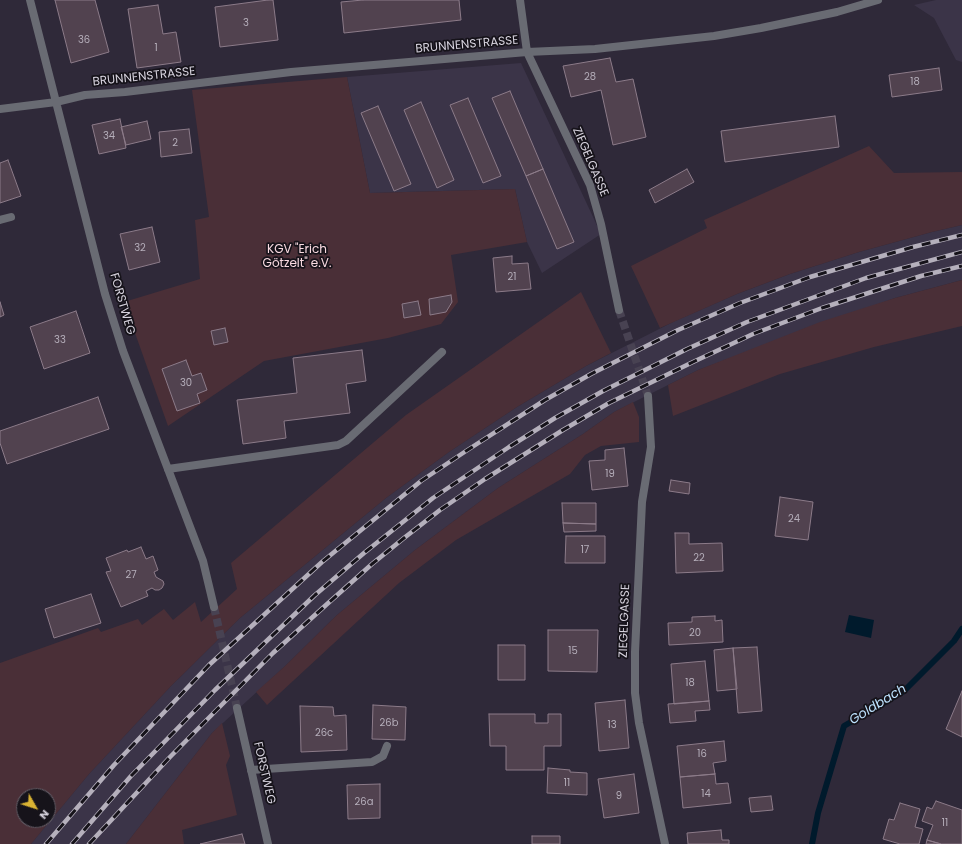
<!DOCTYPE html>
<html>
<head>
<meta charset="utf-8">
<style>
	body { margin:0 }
	#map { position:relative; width:962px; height:844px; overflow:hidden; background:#2f2939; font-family:Poppins,sans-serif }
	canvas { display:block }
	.north { position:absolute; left:16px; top:788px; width:40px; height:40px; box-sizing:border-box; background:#16131a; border:1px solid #635f68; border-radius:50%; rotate:129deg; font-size:11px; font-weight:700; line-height:16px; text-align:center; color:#d6d2dd }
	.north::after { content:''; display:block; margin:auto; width:14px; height:18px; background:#dab333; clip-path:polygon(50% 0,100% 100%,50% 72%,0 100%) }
</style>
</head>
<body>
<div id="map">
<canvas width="962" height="844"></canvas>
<div class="north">N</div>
</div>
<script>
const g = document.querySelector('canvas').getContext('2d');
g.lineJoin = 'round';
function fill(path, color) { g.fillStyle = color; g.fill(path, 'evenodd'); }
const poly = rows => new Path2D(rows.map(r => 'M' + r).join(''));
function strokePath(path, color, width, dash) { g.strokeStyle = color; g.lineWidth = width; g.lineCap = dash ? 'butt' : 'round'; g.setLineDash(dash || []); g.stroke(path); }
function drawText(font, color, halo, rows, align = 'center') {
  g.font = font + ' Poppins,sans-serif'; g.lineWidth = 3.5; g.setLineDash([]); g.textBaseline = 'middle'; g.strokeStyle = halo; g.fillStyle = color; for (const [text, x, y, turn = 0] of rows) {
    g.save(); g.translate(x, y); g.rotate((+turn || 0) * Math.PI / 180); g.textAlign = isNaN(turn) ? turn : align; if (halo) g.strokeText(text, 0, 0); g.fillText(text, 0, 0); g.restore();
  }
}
const built = poly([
	[936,0,962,0,962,62,956,60,934,18,914,5],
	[521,63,601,234,542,273,527,242,515,189,370,193,347,77],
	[962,225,962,280,895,298,698,370,614,412,583,434,498,488,415,550,337,615,284,667,212,733,126,844,31,844,89,774,171,686,240,618,386,498,449,452,517,407,586,366,675,321,737,294,790,274,859,252,932,232]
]);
const green = poly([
	[347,77,370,193,515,189,527,242,451,255,458,302,441,324,388,338,264,361,168,426,124,302,200,279,195,220,209,217,192,90],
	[869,146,894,173,962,172,962,225,932,232,859,252,790,274,737,294,660,328,631,266,707,228,704,220],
	[962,280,962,326,874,347,780,374,673,416,668,385,698,370,820,322,895,298],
	[581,292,611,353,586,366,517,407,449,452,386,498,240,618,171,686,89,774,31,844,0,844,0,663,98,628,101,632,138,619,142,625,164,609,173,620,195,602,201,622,237,589,231,563,406,415],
	[24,796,48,796,48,820,24,820],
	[633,402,639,417,639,442,601,446,585,455,570,474,456,540,399,583,267,705,256,692,284,667,337,615,415,550,498,488,583,434,614,412],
	[222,723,230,756,226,765,237,815,182,830,184,844,126,844,212,733]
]);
const water = poly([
	[849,615,874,620,871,638,845,632]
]);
const stream = poly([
	[812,844,818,813,844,726,904,691,954,641,962,629]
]);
const building = poly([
	[55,0,95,0,109,52,71,63,55,0],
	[268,0,273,0,278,40,220,47,215,7,268,0],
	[363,0,459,0,461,20,344,33,341,2,363,0],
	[158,5,163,34,176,32,181,62,137,68,128,9,158,5],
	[610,58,616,82,633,79,646,137,613,145,601,90,571,97,563,66,610,58],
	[939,68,942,90,892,97,889,75,939,68],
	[510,91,543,169,526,176,492,98,510,91],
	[468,98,501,176,483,183,450,105,468,98],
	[421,102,454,180,437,188,404,110,421,102],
	[378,106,411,184,394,191,361,113,378,106],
	[835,116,839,147,725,162,721,131,835,116],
	[120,119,126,148,99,154,92,125,120,119],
	[147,121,151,139,126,145,121,127,147,121],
	[189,129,192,153,161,157,159,132,189,129],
	[8,160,21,196,0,203,0,163,8,160],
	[543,169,574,242,557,249,526,176,543,169],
	[687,169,694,182,655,203,649,190,687,169],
	[152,227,160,262,129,270,120,234,152,227],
	[512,256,512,264,528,263,531,289,496,292,493,258,512,256],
	[451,295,452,302,446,312,430,315,429,299,451,295],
	[418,301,421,315,404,318,402,304,418,301],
	[0,302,4,315,0,317,0,302],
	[76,311,90,353,44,369,30,327,76,311],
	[225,328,228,342,214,345,211,331,225,328],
	[362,350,366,381,346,384,350,413,284,421,286,438,243,444,237,400,297,393,293,358,362,350],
	[186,360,192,376,201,373,207,390,197,394,200,403,177,411,162,369,186,360],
	[98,397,109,429,7,464,0,443,0,431,98,397],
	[624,448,628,486,592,490,589,461,605,460,605,450,624,448],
	[671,480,690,483,689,494,669,491,671,480],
	[780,497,813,502,808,540,775,536,780,497],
	[562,503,596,503,596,524,563,523,562,503],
	[563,523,596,524,596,531,564,532,563,523],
	[675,533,689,533,689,544,722,543,723,571,676,573,675,533],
	[566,536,605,536,605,563,565,563,566,536],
	[141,547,146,559,153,556,158,570,154,572,156,577,163,581,164,584,162,588,159,590,155,590,152,588,146,591,148,596,121,607,106,572,111,571,106,558,127,550,128,552,141,547],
	[91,594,101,623,54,638,45,609,91,594],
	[715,616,715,621,722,620,723,642,669,645,668,623,692,622,692,617,715,616],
	[548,630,598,630,597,672,548,671,548,630],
	[498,645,525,645,525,680,498,680,498,645],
	[757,647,762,711,738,713,733,648,757,647],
	[733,648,737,689,717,691,714,650,733,648],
	[705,661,709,701,674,704,671,664,705,661],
	[962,691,962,737,946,729,962,691],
	[625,700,629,748,599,751,595,703,625,700],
	[709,701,710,710,695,711,696,721,670,723,668,704,709,701],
	[373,705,406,707,405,740,372,739,373,705],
	[300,706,333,707,334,716,346,715,347,750,301,752,300,706],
	[489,714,535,714,535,723,548,723,548,714,561,714,561,746,544,746,544,770,506,770,506,746,490,746,489,714],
	[724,741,726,761,713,763,715,774,680,777,677,746,724,741],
	[548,768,570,770,570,772,587,773,587,795,547,793,548,768],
	[634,774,639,813,604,818,598,779,634,774],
	[715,774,716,784,728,783,731,803,683,808,680,777,715,774],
	[380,784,380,818,348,819,347,785,380,784],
	[771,796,773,810,751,812,749,798,771,796],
	[936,801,962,810,962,844,941,844,927,840,933,825,922,821,927,807,932,809,936,801],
	[900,803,920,809,915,827,923,829,919,844,900,844,883,839,889,819,894,820,900,803],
	[721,830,722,840,729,840,729,844,688,844,687,833,721,830],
	[242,834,245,844,200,844,242,834],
	[532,836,560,836,560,844,532,844,532,836],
	[927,840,941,844,926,844,927,840]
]);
const streetTunnel = poly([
	[619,310,648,396],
	[214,607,237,708]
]);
const lane = poly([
	[0,220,11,217],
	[168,469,338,445,346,441,442,352],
	[251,770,372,762,383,756,387,746]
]);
const street = poly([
	[30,0,105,294,123,351,203,561,214,607],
	[520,0,527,52,590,185,601,224,619,310],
	[0,109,56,102,85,95,125,92,291,72,527,52,595,49,714,36,761,28,837,12,878,0],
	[648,396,651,447,642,502,635,652,635,693,639,723,665,844],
	[237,708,268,844]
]);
const rail = poly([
	[46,844,114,765,209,665,322,562,421,481,466,451,545,400,591,374,678,330,740,303,810,277,913,247,962,235],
	[72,844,131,776,215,690,315,595,364,553,433,498,509,447,555,418,603,391,687,349,747,322,866,278,962,252],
	[89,844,170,757,273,653,326,605,372,564,404,538,440,510,485,479,563,430,609,403,693,362,753,334,822,308,921,276,962,266]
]);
const numberNames = [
	["3",246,23],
	["36",84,40],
	["1",156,48],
	["28",590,77],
	["18",915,82],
	["34",109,136],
	["2",175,143],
	["32",140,248],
	["21",512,277],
	["33",60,340],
	["30",186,383],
	["19",610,474],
	["24",794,519],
	["17",585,550],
	["22",699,558],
	["27",131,575],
	["20",695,633],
	["15",573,651],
	["18",690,683],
	["26b",389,723],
	["13",612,725],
	["26c",324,733],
	["16",702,754],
	["11",567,783],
	["14",706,794],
	["9",619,796],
	["26a",364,802],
	["11",945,823]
];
const streetNames = [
	["BRUNNENSTRASSE",467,45,-5],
	["BRUNNENSTRASSE",144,77,-6],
	["ZIEGELGASSE",590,162,67],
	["FORSTWEG",122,304,74],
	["ZIEGELGASSE",625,621,-88],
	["FORSTWEG",264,773,77]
];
const parkNames = [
	["KGV \"Erich",297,250],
	["Götzelt\" e.V.",297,264]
];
const waterNames = [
	["Goldbach",878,705,-32]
];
fill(built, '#3b3448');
fill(green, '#4a2f37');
fill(water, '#001a2c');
strokePath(stream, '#001a2c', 6);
fill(building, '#51424f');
strokePath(building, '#8c7b89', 1);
strokePath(streetTunnel, '#484252', 8, [8, 4]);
strokePath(lane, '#696b73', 8);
strokePath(street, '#696b73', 8);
strokePath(rail, '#b5b0bc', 4.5);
strokePath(rail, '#16131a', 3, [9]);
drawText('10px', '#b5aeba', null, numberNames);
drawText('12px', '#d6d2dd', '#16131a', streetNames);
drawText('12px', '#f9dae1', '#16131a', parkNames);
drawText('italic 13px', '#bee3ff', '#16131a', waterNames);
</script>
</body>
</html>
